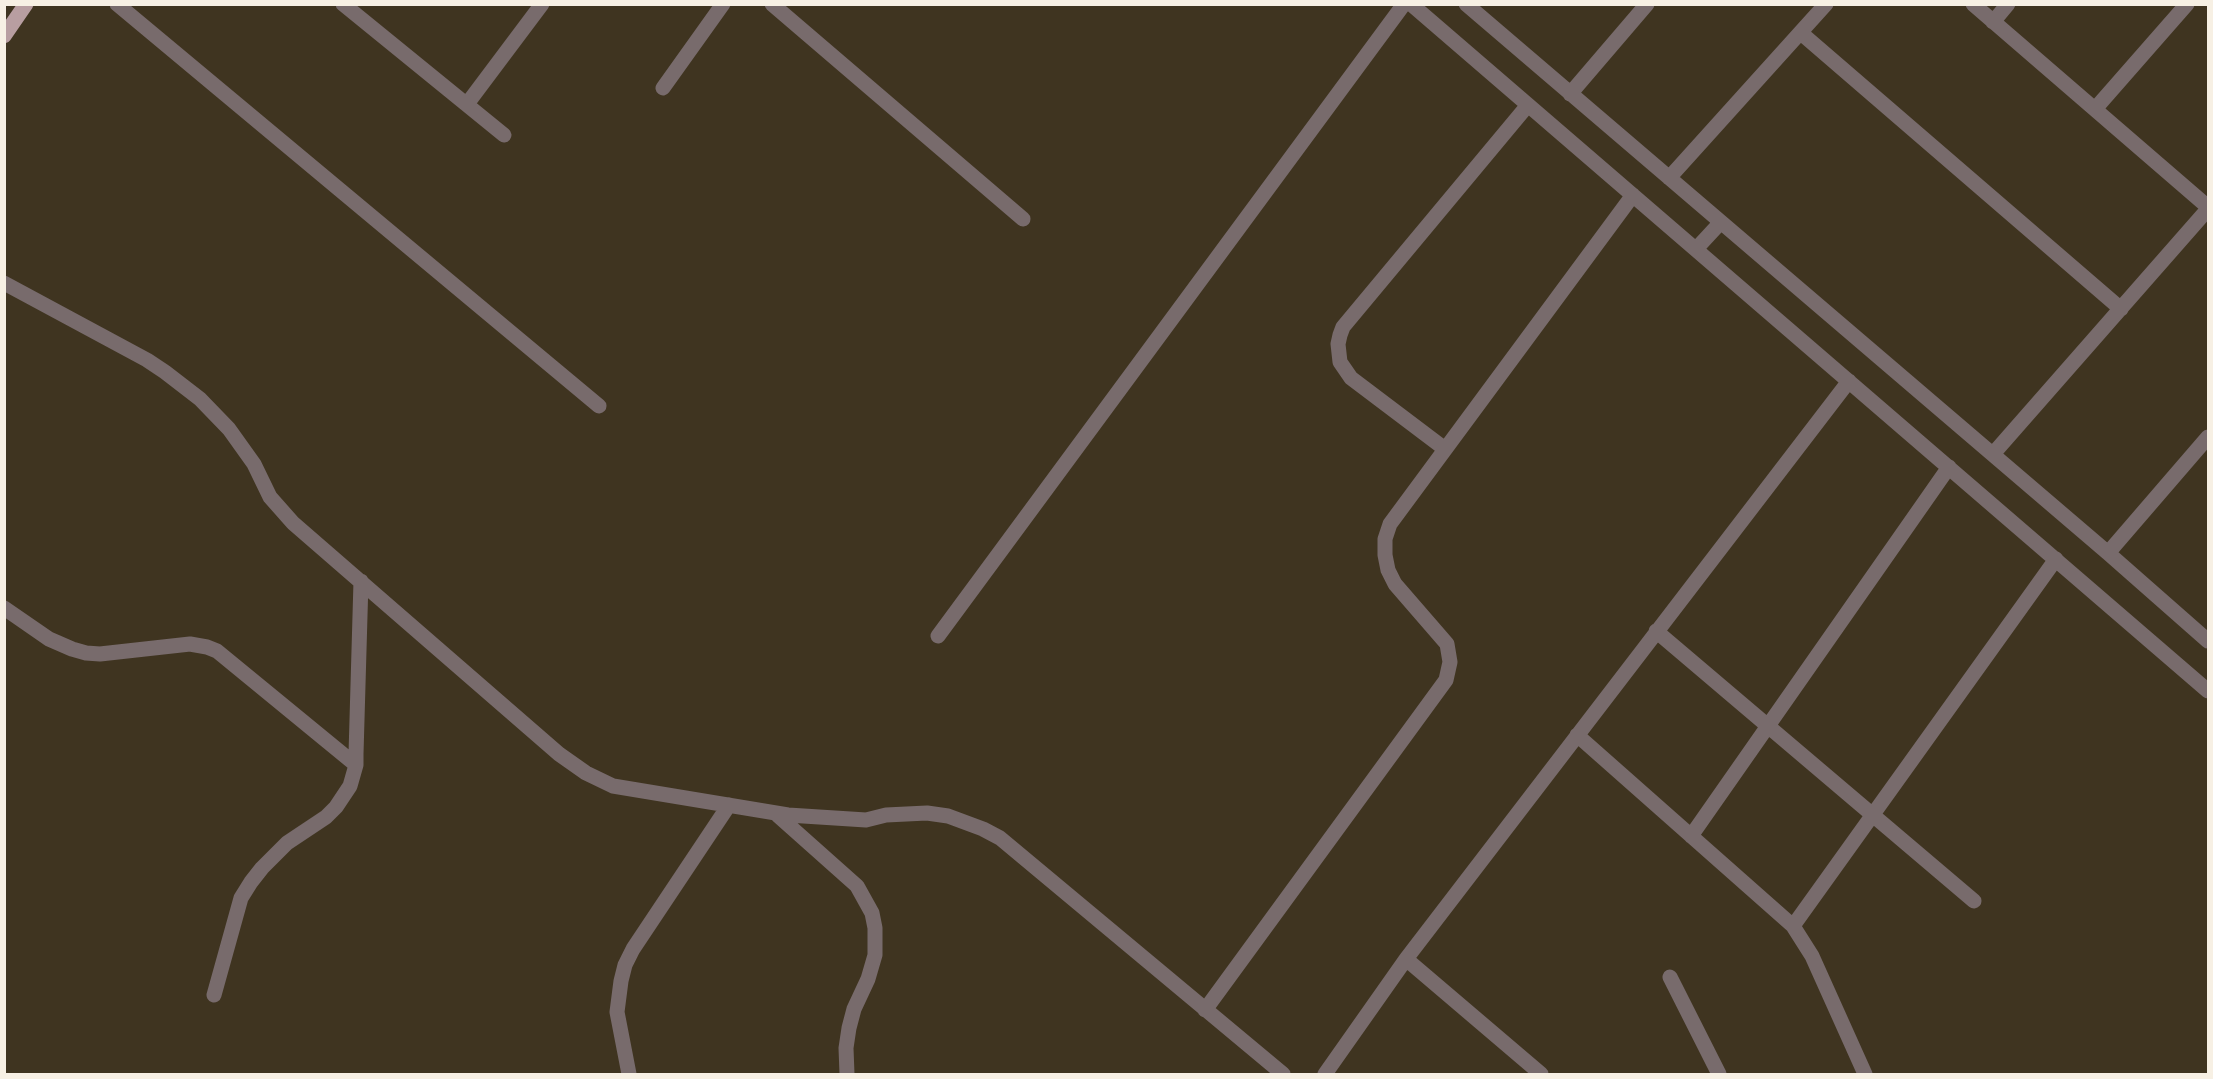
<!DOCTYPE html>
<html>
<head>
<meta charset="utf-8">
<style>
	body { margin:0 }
	#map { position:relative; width:2213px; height:1079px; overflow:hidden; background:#3f3420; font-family:"Fira Sans Condensed",sans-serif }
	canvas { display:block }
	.frame { position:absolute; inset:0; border:6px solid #f7f0e4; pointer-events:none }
</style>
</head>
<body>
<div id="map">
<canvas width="2213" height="1079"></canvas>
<div class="frame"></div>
</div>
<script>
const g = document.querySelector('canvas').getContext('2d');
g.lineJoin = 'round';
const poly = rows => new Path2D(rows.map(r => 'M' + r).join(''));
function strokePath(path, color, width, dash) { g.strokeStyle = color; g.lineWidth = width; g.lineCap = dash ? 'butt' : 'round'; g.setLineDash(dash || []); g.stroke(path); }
const minor = poly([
	[117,4,599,406],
	[343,4,504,135],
	[772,4,1023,219],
	[1411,4,2208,691],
	[1466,4,2108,553,2208,641],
	[1973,4,2208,207],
	[1993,22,2008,4],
	[1801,33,2121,309],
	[663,88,723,4],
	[1570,94,1647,4],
	[467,104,542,4],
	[2095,109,2187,4],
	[1669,178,1826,4],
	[1696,249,1721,222],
	[4,283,147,360,165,372,200,399,229,429,254,464,270,497,293,523,559,754,586,773,613,786,788,815,866,820,886,815,927,813,948,816,983,829,1000,838,1283,1074],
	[1445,449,1351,378,1340,362,1338,344,1340,335,1343,327,1528,105],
	[1993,454,2208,209],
	[2108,553,2208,437],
	[4,608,49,639,72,649,86,653,100,654,190,644,207,647,217,651,356,765],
	[1656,631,1974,901],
	[938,636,1404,4],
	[1577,735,1793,926,1812,956,1865,1074],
	[775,813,857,886,872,913,875,928,875,955,868,979,854,1009,849,1028,846,1048,847,1074],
	[1691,836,1949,467],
	[1793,926,2056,559],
	[1406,959,1541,1074],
	[1670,977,1719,1074],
	[214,995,241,898,251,882,262,868,287,843,326,817,336,807,350,786,356,765,356,754,361,581],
	[1205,1010,1446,680,1450,662,1447,644,1395,584,1388,570,1385,555,1385,539,1390,524,1633,195],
	[629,1074,617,1012,621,981,625,965,633,949,729,805],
	[1325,1074,1406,959,1849,381]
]);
const major = poly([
	[4,36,26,4]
]);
strokePath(minor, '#786b6c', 15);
strokePath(major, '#b89ea1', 15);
</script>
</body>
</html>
